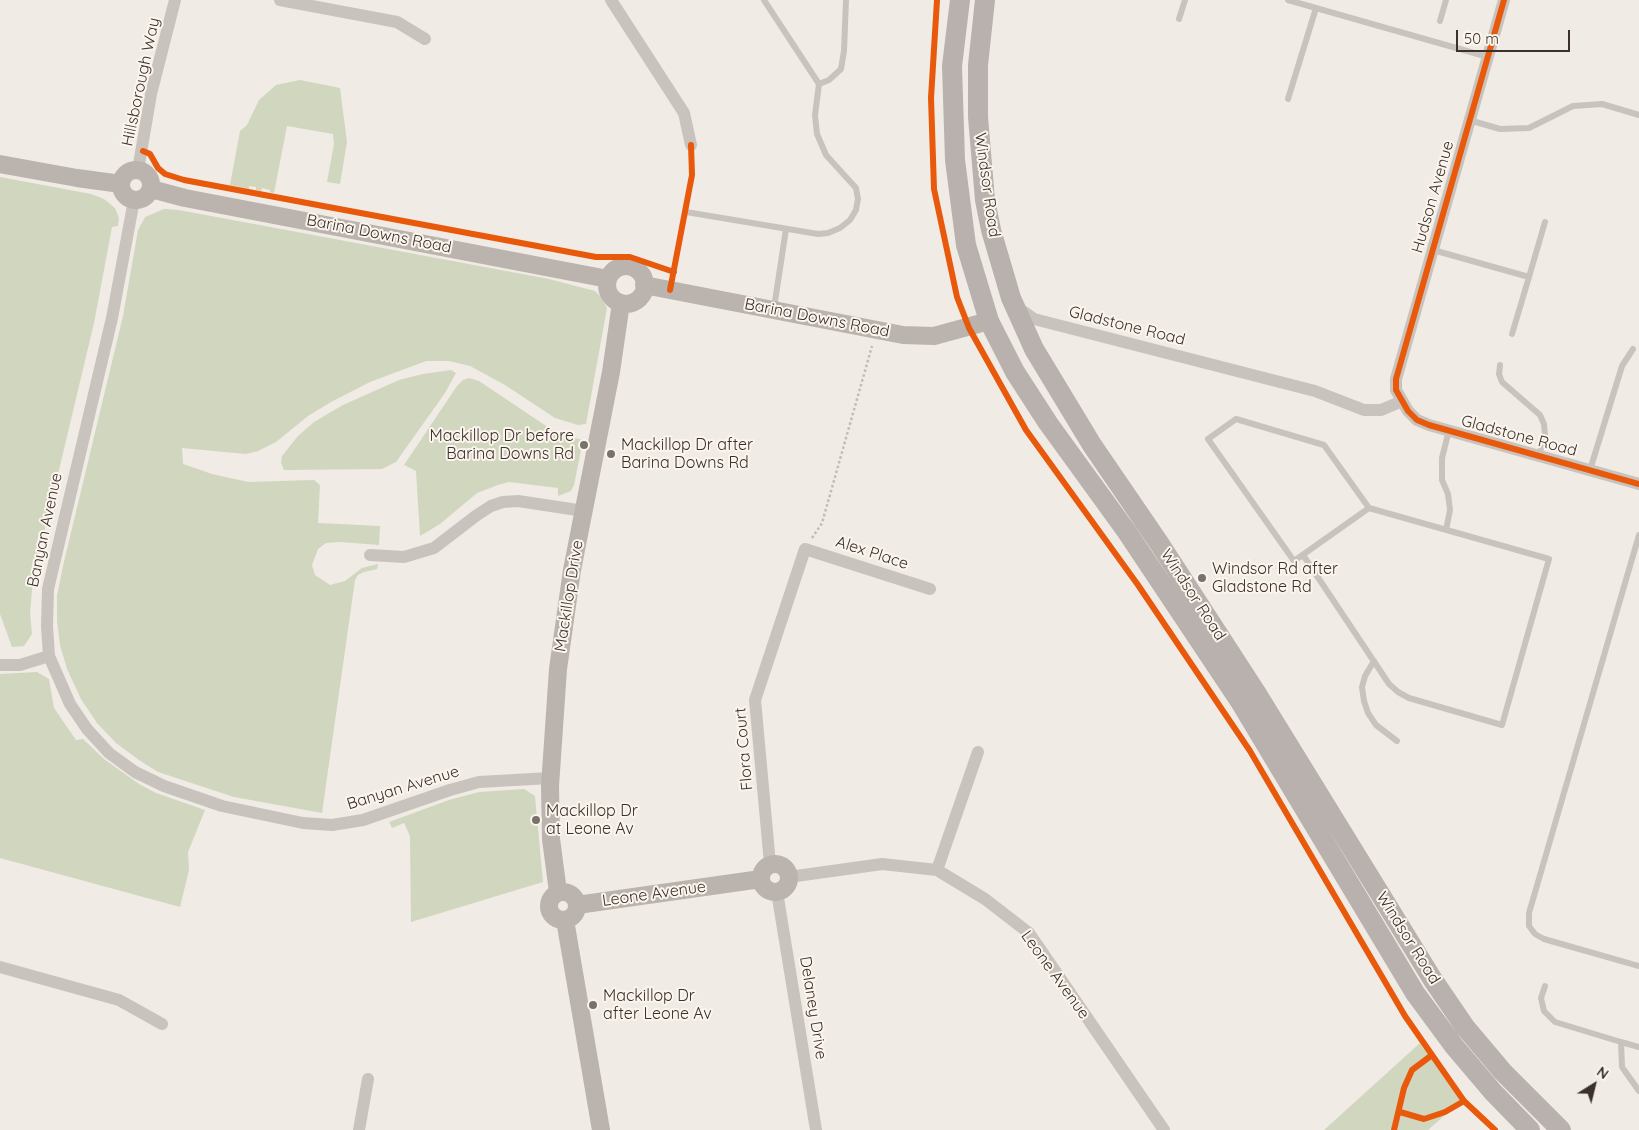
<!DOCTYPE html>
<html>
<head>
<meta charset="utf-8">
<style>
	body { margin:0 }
	#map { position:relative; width:1639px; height:1130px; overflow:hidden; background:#f0ebe5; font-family:Quicksand,sans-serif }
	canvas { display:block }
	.north { position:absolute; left:1569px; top:1060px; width:50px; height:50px; -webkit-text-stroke:4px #fbf5ee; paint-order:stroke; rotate:36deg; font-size:14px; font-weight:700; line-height:20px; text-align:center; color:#3b302b }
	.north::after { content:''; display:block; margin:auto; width:18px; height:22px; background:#3b302b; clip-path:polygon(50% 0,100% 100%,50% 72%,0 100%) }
	.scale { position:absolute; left:1456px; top:30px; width:114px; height:22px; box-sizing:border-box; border:2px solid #3b302b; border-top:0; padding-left:6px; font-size:15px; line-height:18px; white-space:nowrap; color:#3b302b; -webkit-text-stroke:4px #fbf5ee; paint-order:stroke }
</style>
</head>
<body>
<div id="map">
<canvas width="1639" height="1130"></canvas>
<div class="north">N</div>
<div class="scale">50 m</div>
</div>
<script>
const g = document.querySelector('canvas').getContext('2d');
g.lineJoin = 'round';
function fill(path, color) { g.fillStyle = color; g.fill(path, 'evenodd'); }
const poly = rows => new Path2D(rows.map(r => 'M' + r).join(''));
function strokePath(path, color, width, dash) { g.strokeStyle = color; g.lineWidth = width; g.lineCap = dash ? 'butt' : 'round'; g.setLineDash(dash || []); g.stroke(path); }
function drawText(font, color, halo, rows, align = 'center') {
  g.font = font + ' Quicksand,sans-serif'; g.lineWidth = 4; g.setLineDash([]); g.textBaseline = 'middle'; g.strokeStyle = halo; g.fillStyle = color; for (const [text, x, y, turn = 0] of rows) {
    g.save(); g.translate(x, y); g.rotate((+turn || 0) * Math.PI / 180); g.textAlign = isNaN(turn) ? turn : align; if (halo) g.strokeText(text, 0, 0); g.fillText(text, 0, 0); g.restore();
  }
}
const green = poly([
	[300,80,340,88,347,142,340,184,327,182,334,144,333,134,287,126,274,193,270,192,270,190,262,188,261,191,256,190,256,187,249,186,249,189,230,185,240,131,247,125,259,100,276,85],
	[0,177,91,194,104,199,115,208,119,218,118,226,112,227,94,323,33,579,30,613,32,634,24,646,12,647,0,614],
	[164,209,179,210,549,279,595,291,602,298,607,308,586,424,578,425,555,418,505,385,470,366,449,361,426,361,370,382,331,402,308,416,276,442,258,451,246,454,182,448,183,464,212,474,248,482,314,480,320,485,318,523,380,526,379,545,340,542,326,543,318,549,312,565,315,575,330,585,345,581,362,568,378,564,377,569,364,572,358,575,355,580,322,813,234,797,158,772,139,760,116,743,97,723,81,699,67,669,60,645,57,621,57,596,63,566,123,316,138,230,145,217],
	[451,370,456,373,445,393,396,462,382,469,284,470,281,463,282,456,298,436,314,422,343,405,399,380,423,374],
	[469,378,479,381,558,434,583,440,574,485,571,491,558,496,558,488,509,482,498,485,477,493,440,524,420,536,416,471,404,465,457,386,463,380],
	[37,672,49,679,54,708,76,740,83,739,104,759,139,784,156,793,205,810,188,852,189,870,180,907,0,858,0,674],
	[524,789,535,796,543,882,411,922,410,836,404,823,392,828,389,822,449,800,479,792],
	[1420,1043,1462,1100,1428,1130,1324,1130]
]);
const path = poly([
	[812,538,822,523,872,346]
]);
const lane = poly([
	[1288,0,1488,57],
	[1179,19,1185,0],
	[1440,21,1446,0],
	[819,84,829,80,841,69,844,51,846,0],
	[1288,99,1316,8],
	[1469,120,1500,129,1529,128,1573,106,1602,104,1639,115],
	[686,212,818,234,828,233,840,228,850,220,856,210,858,199,856,188,826,155,817,134,815,115,819,84,764,0],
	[1433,250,1529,277,1512,334],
	[1529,277,1545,222],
	[774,308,786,229],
	[1500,365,1499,374,1502,382,1540,415,1544,424,1545,435,1539,455],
	[1236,419,1324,445,1369,508,1294,561,1208,439,1236,419],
	[1590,470,1622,366,1633,349],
	[1446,530,1450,510,1448,494,1442,480,1442,458,1449,430],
	[1639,535,1529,913,1529,926,1535,934,1544,939,1639,966],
	[1303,555,1389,684,1398,692,1409,698,1502,725,1549,559,1369,508],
	[1374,661,1365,676,1362,687,1364,701,1368,713,1376,725,1397,741],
	[1545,986,1541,998,1544,1011,1555,1022,1621,1042],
	[1639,1047,1621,1042,1622,1067,1639,1091]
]);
const street = poly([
	[280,0,397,22,425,39],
	[611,0,684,113,691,145],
	[1504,0,1396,379,1396,390,1408,411,1417,420,1429,425,1639,484],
	[138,170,151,94,175,0],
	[134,200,112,318,48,589,47,626,49,656,70,704,87,729,109,753,135,772,164,786,222,806,303,823,332,825,363,820,450,790,479,782,550,778],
	[1018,308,1034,319,1315,391,1364,410,1381,410,1400,402],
	[370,555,404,557,434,548,477,515,491,506,503,502,518,501,584,511],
	[0,665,20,665,49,656],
	[770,864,755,700,805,549,930,589],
	[937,870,978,752],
	[789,877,882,864,937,870,985,899,1029,933,1164,1130],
	[777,892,816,1130],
	[0,967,119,1000,162,1024],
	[359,1130,368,1079]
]);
const secondary = poly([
	[0,164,77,178,121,184],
	'121 185a15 15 0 1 1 30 0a15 15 0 1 1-30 0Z',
	[151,189,185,198,608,279],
	'607 285a19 19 0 1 1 38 0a19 19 0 1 1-38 0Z',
	[644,285,903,335,934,336,989,321],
	'761 878a14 14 0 1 1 28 0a14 14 0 1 1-28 0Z',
	'549 906a14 14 0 1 1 28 0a14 14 0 1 1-28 0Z',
	[558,892,551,839,550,786,558,669,572,570,611,372,621,303],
	[577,905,761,879],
	[565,920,601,1130]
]);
const primary = poly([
	[960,0,952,66,955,160,966,245,989,321,1015,372,1048,423,1127,532,1241,703,1415,993,1454,1046,1493,1092,1530,1130],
	[985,0,978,65,978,117,985,200,991,230,1011,298,1034,349,1092,445,1159,543,1257,694,1433,980,1465,1027,1503,1072,1561,1130]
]);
const cycleway = poly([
	[937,0,931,98,934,189,957,297,969,328,1026,430,1138,585,1250,751,1405,1016,1464,1101,1495,1130],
	[1504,0,1396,379,1396,390,1408,411,1417,420,1429,425,1639,484],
	[143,151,150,154,158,168,165,174,184,180,596,257,630,257,674,272],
	[670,290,692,175,691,145],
	[1400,1112,1424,1119,1445,1112,1464,1101],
	[1394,1130,1404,1088,1412,1070,1432,1055]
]);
const markers = [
	[584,445,5,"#7a716c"],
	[611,454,5,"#7a716c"],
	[1202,578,5,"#7a716c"],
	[536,820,5,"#7a716c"],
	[593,1005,5,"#7a716c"]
];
const streetNames = [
	["Hillsborough Way",141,82,-78],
	["Windsor Road",987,185,82],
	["Hudson Avenue",1433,197,-74],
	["Barina Downs Road",379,234,11],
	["Barina Downs Road",817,318,11],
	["Gladstone Road",1127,326,14],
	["Gladstone Road",1519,436,15],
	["Banyan Avenue",45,530,-78],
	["Alex Place",872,553,18],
	["Windsor Road",1193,595,57],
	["Mackillop Drive",569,596,-81],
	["Flora Court",744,749,-95],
	["Banyan Avenue",403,788,-17],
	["Leone Avenue",654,894,-8],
	["Windsor Road",1408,938,58],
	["Leone Avenue",1055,975,54],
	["Delaney Drive",813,1008,81]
];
const poiNames = [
	["Mackillop Dr before",574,436,"right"],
	["Barina Downs Rd",574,454,"right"],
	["Mackillop Dr after",621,445],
	["Barina Downs Rd",621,463],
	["Windsor Rd after",1212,569],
	["Gladstone Rd",1212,587],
	["Mackillop Dr",546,811],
	["at Leone Av",546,829],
	["Mackillop Dr",603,996],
	["after Leone Av",603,1014]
];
fill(green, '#d1d6bf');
strokePath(path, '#c2bbb6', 2.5, [2.5, 2.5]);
strokePath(lane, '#c9c3be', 6);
strokePath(street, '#c9c3be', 12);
strokePath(secondary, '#bab3ae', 18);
strokePath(primary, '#b8b1ad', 20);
strokePath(cycleway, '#e8590c', 6);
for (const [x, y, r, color] of markers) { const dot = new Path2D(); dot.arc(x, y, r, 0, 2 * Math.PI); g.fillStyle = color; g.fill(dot); strokePath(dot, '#fbf5ee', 2); }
drawText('16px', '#3b302b', '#fbf5ee', streetNames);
drawText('16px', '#3b302b', '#fbf5ee', poiNames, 'left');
</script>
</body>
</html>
